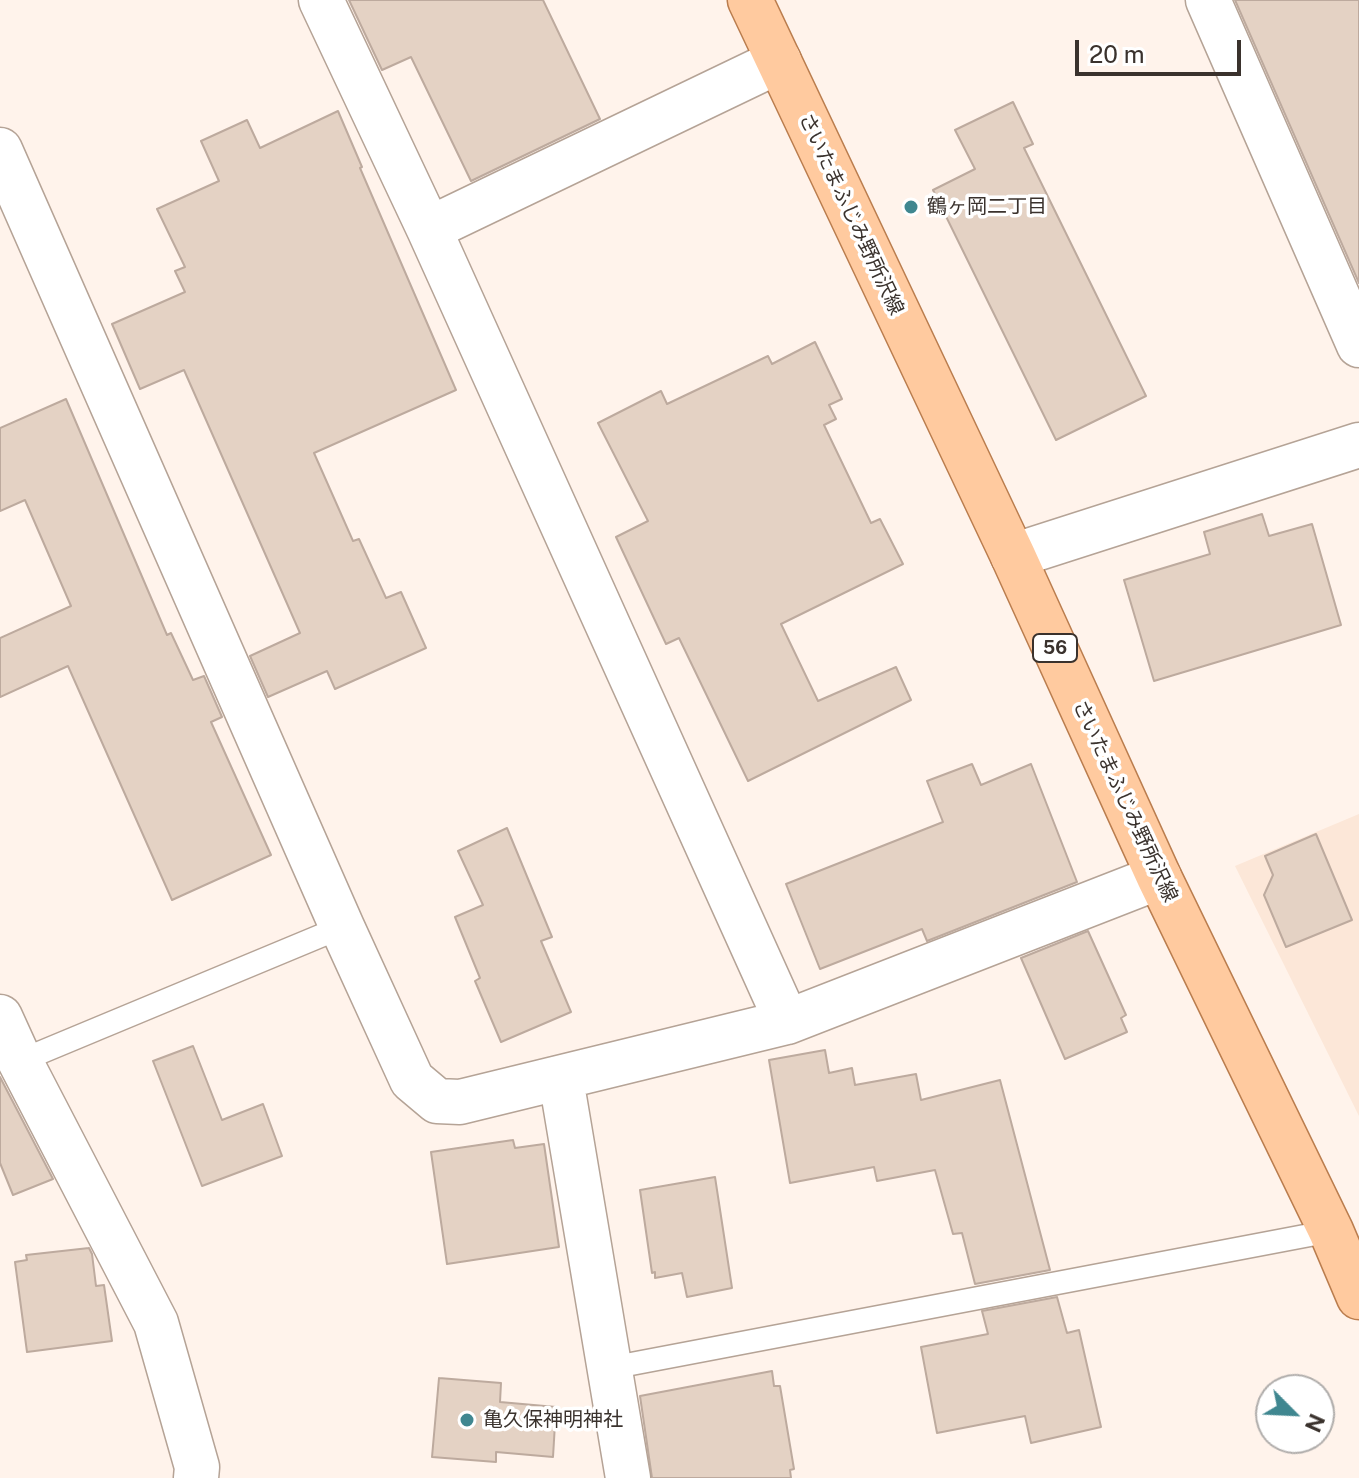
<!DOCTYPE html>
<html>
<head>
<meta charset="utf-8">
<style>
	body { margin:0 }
	#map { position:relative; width:1359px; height:1478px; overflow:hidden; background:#fff3eb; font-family:"Public Sans",sans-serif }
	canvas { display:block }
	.north { position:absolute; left:1255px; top:1374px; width:80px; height:80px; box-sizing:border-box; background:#fff; border:2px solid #b0adab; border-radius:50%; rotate:114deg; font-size:22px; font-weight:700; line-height:32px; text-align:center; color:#3a322d }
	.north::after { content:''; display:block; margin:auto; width:28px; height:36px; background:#408790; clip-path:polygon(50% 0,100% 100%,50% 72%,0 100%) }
	.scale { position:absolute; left:1075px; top:40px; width:166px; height:36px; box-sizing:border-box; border:4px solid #3a322d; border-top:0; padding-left:10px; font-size:24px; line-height:28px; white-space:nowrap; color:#3a322d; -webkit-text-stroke:6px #fff; paint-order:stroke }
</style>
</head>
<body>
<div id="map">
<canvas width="1359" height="1478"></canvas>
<div class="north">N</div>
<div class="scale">20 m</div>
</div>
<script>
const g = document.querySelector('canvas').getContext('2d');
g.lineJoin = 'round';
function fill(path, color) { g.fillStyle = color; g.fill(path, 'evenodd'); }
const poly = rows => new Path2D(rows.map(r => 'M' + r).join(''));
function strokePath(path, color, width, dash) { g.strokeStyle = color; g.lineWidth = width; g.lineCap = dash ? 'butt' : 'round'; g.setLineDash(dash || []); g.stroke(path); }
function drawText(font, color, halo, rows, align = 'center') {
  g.font = font + ' "Public Sans","Noto Sans JP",sans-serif'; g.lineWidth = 7; g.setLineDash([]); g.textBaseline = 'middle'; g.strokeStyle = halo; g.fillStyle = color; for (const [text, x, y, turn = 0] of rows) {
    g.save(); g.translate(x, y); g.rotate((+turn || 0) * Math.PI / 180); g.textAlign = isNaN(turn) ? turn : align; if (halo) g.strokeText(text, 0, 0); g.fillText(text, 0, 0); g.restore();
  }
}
const built = poly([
	[1359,814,1359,1116,1235,866]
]);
const building = poly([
	[349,0,543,0,600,119,471,181,411,57,382,70,349,0],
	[1235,0,1359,0,1359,283,1235,0],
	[1013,102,1033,144,1024,148,1146,396,1056,440,933,190,975,169,955,130,1013,102],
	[338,111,362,167,360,168,456,390,314,453,353,541,359,539,386,598,401,592,426,648,335,689,327,671,268,697,250,656,300,633,184,370,140,389,112,324,185,292,175,271,185,267,157,209,219,181,201,141,247,120,260,148,338,111],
	[815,342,842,399,829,405,836,419,824,425,871,523,880,519,903,564,781,624,818,701,896,667,911,700,748,781,679,638,666,644,616,537,648,521,598,423,661,391,667,404,768,356,772,364,815,342],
	[66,399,167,635,171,633,193,680,204,676,222,717,211,722,271,855,172,900,68,666,0,697,0,638,71,606,25,500,0,511,0,428,66,399],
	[1262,514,1269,536,1312,524,1341,625,1154,681,1124,580,1210,554,1204,532,1262,514],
	[972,764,981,785,1031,764,1077,882,927,941,922,929,820,969,786,884,943,822,927,781,972,764],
	[507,828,552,937,541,941,571,1012,501,1042,475,981,480,978,455,917,483,905,458,851,507,828],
	[1316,834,1352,920,1286,947,1264,895,1273,875,1265,856,1316,834],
	[1088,931,1126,1015,1121,1018,1127,1032,1065,1059,1021,958,1088,931],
	[193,1046,222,1120,263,1104,282,1156,202,1186,153,1061,193,1046],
	[825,1050,829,1073,852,1068,855,1085,916,1074,921,1100,1000,1080,1050,1270,975,1284,962,1233,953,1234,935,1170,877,1181,874,1167,790,1183,769,1060,825,1050],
	[0,1077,53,1179,13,1195,0,1163,0,1077],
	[513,1140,515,1148,544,1144,559,1247,447,1264,431,1152,513,1140],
	[715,1177,732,1288,687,1297,682,1273,655,1278,655,1272,652,1273,640,1190,715,1177],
	[89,1248,92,1254,96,1286,104,1285,112,1341,27,1352,15,1262,27,1260,26,1255,89,1248],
	[1057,1297,1067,1333,1079,1330,1101,1427,1031,1443,1025,1416,937,1433,921,1347,988,1334,982,1311,1057,1297],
	[772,1371,774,1386,780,1386,794,1469,790,1470,791,1478,652,1478,640,1396,772,1371],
	[439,1378,501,1383,500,1402,556,1407,553,1457,496,1452,496,1462,432,1457,439,1378]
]);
const service = poly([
	[20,1061,342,927],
	[610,1368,1331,1231]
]);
const minor = poly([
	[321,0,429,229,787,1022],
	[1208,0,1359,345],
	[0,150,342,927,412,1080,437,1101,460,1102,787,1022,1159,877],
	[429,229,779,61],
	[1013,556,1359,445],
	[0,1017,20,1061,156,1323,197,1467,196,1478],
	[561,1079,628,1478]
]);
const primary = poly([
	[750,0,1013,556,1159,877,1331,1231,1359,1297]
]);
const markers = [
	[911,207,8,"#408790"],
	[467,1420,8,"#408790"]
];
const shields = [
	[1055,648,44]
];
const shieldNames = [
	["56",1055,648]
];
const poiNames = [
	["鶴ヶ岡二丁目",927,207],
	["亀久保神明神社",483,1420]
];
const streetNames = [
	["さいたまふじみ野所沢線",851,214,65],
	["さいたまふじみ野所沢線",1125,801,65]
];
fill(built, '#fce7d8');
fill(building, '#e4d2c4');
strokePath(building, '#bdaa9e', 2);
strokePath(service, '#b5a396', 25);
strokePath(minor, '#b5a396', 47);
strokePath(primary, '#ba7d4e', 47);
strokePath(service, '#fff', 22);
strokePath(minor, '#fff', 44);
strokePath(primary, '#ffca9f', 44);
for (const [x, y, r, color] of markers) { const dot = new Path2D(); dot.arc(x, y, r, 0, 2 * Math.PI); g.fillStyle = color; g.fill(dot); strokePath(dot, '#fff', 3); }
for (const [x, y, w] of shields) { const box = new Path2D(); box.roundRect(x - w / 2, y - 14, w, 28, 6); g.fillStyle = '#fff'; g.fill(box); strokePath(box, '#3a322d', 2); }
drawText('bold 18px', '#3a322d', null, shieldNames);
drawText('20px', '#3a322d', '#fff', poiNames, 'left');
drawText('20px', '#3a322d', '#fff', streetNames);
</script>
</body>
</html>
